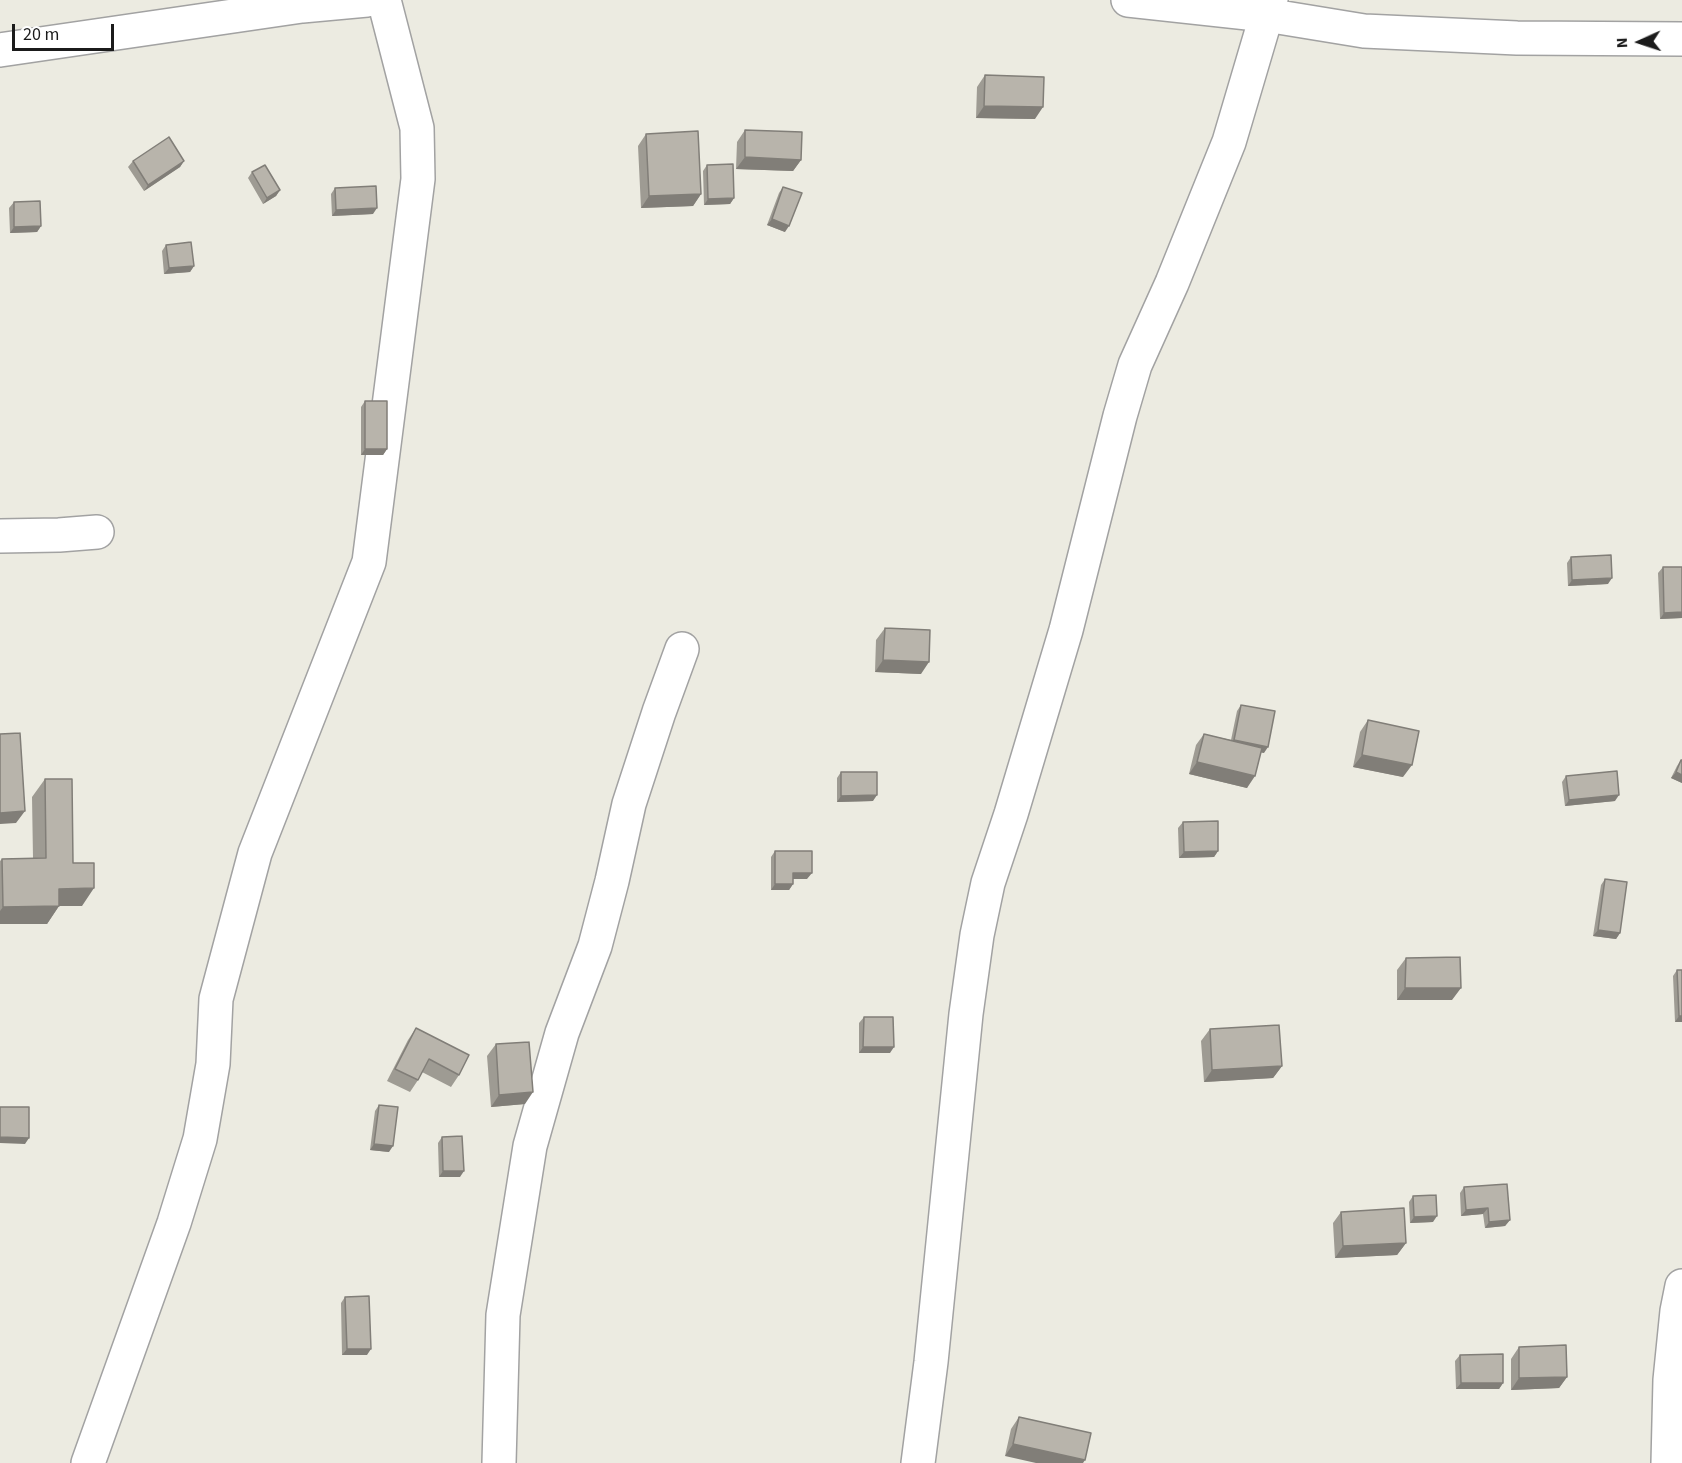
<!DOCTYPE html>
<html>
<head>
<meta charset="utf-8">
<style>
	body { margin:0 }
	#map { position:relative; width:1682px; height:1463px; overflow:hidden; background:#ecebe1; font-family:"Source Sans 3",sans-serif }
	canvas { display:block }
	.north { position:absolute; left:1610px; top:12px; width:60px; height:60px; -webkit-text-stroke:4px #fff; paint-order:stroke; rotate:267deg; font-size:16px; font-weight:700; line-height:24px; text-align:center; color:#1b1b1b }
	.north::after { content:''; display:block; margin:auto; width:21px; height:27px; background:#1b1b1b; clip-path:polygon(50% 0,100% 100%,50% 72%,0 100%) }
	.scale { position:absolute; left:12px; top:24px; width:102px; height:27px; box-sizing:border-box; border:3px solid #1b1b1b; border-top:0; padding-left:8px; font-size:18px; line-height:21px; white-space:nowrap; color:#1b1b1b; -webkit-text-stroke:4px #fff; paint-order:stroke }
</style>
</head>
<body>
<div id="map">
<canvas width="1682" height="1463"></canvas>
<div class="north">N</div>
<div class="scale">20 m</div>
</div>
<script>
const g = document.querySelector('canvas').getContext('2d');
g.lineJoin = 'round';
const poly = rows => new Path2D(rows.map(r => 'M' + r).join(''));
function strokePath(path, color, width, dash) { g.strokeStyle = color; g.lineWidth = width; g.lineCap = dash ? 'butt' : 'round'; g.setLineDash(dash || []); g.stroke(path); }
function fill(path, color) { g.fillStyle = color; g.fill(path, 'evenodd'); }
const street = poly([
	[1128,0,1266,15,1364,31,1517,38,1682,39],
	[0,50,302,6,367,0],
	[0,536,59,535,97,532],
	[88,1463,174,1223,200,1139,213,1064,216,999,255,853,369,562,418,179,417,128,384,0],
	[499,1463,503,1315,530,1146,562,1033,595,946,612,881,629,804,659,712,682,649],
	[918,1463,931,1362,966,1014,977,935,988,883,1011,814,1066,630,1120,416,1135,365,1172,283,1229,142,1271,0],
	[1668,1463,1670,1380,1677,1311,1682,1286]
]);
const wall = poly([
	[985,75,1035,119,976,118,977,87],
	[745,130,801,160,793,171,736,169,737,142],
	[646,134,701,194,693,206,641,208,638,146],
	[133,161,184,161,180,167,144,191,128,167],
	[707,165,734,198,730,204,704,205,703,171],
	[252,172,280,190,276,196,263,204,248,178],
	[783,187,785,232,767,225,779,193],
	[335,188,373,214,332,216,331,194],
	[14,202,41,226,37,232,10,233,9,208],
	[166,245,194,266,190,272,164,274,162,251],
	[365,401,387,449,383,455,361,455,361,407],
	[1571,557,1608,584,1568,586,1567,563],
	[1663,567,1682,618,1660,619,1658,573],
	[885,628,921,674,875,672,876,640],
	[1241,705,1264,753,1261,752,1247,788,1189,774,1196,745,1204,734,1231,740,1237,711],
	[1368,720,1403,777,1353,767,1360,732],
	[1681,760,1682,760,1682,783,1671,778,1677,766],
	[841,772,873,801,837,802,837,778],
	[1566,776,1615,801,1565,806,1562,782],
	[45,779,73,863,82,906,59,906,47,924,0,924,0,861,2,859,33,858,32,797],
	[1183,822,1218,851,1214,857,1179,858,1178,828],
	[775,851,807,879,793,879,793,884,789,890,771,890,771,857],
	[1605,879,1620,933,1616,939,1593,936,1601,885],
	[1406,958,1452,1000,1397,1000,1397,970],
	[1677,970,1682,1022,1675,1022,1673,976],
	[864,1017,890,1053,859,1053,859,1023],
	[416,1028,459,1075,451,1087,422,1072,418,1080,410,1092,387,1081,408,1040],
	[1210,1029,1282,1066,1273,1078,1204,1082,1201,1041],
	[496,1044,525,1104,491,1107,487,1056],
	[379,1105,389,1152,370,1150,375,1111],
	[442,1137,460,1177,439,1177,438,1143],
	[1464,1187,1510,1220,1505,1226,1485,1228,1483,1214,1461,1216,1460,1193],
	[1413,1196,1433,1222,1410,1223,1409,1202],
	[1341,1212,1406,1243,1397,1255,1335,1258,1333,1223],
	[345,1297,367,1355,342,1355,341,1303],
	[1519,1347,1567,1377,1559,1388,1511,1390,1511,1359],
	[1460,1355,1503,1383,1499,1389,1456,1389,1455,1361],
	[1019,1417,1091,1433,1005,1456,1011,1429]
]);
const shadedWall = poly([
	[984,106,1043,107,1035,119,976,118],
	[745,157,801,160,793,171,736,169],
	[184,161,180,167,144,191,148,185],
	[280,190,276,196,263,204,267,198],
	[701,194,693,206,641,208,649,196],
	[734,198,730,204,704,205,708,199],
	[377,208,373,214,332,216,336,210],
	[772,219,789,226,785,232,767,225],
	[41,226,37,232,10,233,14,227],
	[194,266,190,272,164,274,169,268],
	[365,449,387,449,383,455,361,455],
	[1612,578,1608,584,1568,586,1572,580],
	[1682,612,1682,618,1660,619,1664,613],
	[883,660,929,662,921,674,875,672],
	[1234,740,1268,747,1264,753,1230,746],
	[1362,755,1412,765,1403,777,1353,767],
	[1197,762,1255,776,1247,788,1189,774],
	[1676,772,1682,775,1682,783,1671,778],
	[877,795,873,801,837,802,841,796],
	[1619,795,1615,801,1565,806,1569,800],
	[25,811,16,823,0,824,0,813],
	[1218,851,1214,857,1179,858,1184,852],
	[793,873,812,873,807,879,789,879],
	[775,884,793,884,789,890,771,890],
	[94,888,82,906,59,906,47,924,0,924,0,911,3,907,59,889],
	[1598,930,1620,933,1616,939,1593,936],
	[1405,988,1461,988,1452,1000,1397,1000],
	[1679,1016,1682,1016,1682,1022,1675,1022],
	[863,1047,894,1047,890,1053,859,1053],
	[1282,1066,1273,1078,1204,1082,1212,1070],
	[533,1092,525,1104,491,1107,499,1095],
	[0,1137,29,1138,25,1144,0,1143],
	[374,1144,393,1146,389,1152,370,1150],
	[443,1171,464,1171,460,1177,439,1177],
	[1488,1208,1483,1214,1461,1216,1466,1210],
	[1437,1216,1433,1222,1410,1223,1414,1217],
	[1510,1220,1505,1226,1485,1228,1489,1222],
	[1406,1243,1397,1255,1335,1258,1343,1246],
	[347,1349,371,1349,367,1355,342,1355],
	[1567,1377,1559,1388,1511,1390,1519,1378],
	[1461,1383,1503,1383,1499,1389,1456,1389],
	[1013,1444,1085,1460,1083,1463,1036,1463,1005,1456]
]);
const building = poly([
	[985,75,1044,77,1043,107,984,106,985,75],
	[745,130,802,132,801,160,745,157,745,130],
	[698,131,701,194,649,196,646,134,698,131],
	[169,137,184,161,148,185,133,161,169,137],
	[733,164,734,198,708,199,707,165,733,164],
	[265,165,280,190,267,198,252,172,265,165],
	[376,186,377,208,336,210,335,188,376,186],
	[783,187,802,193,789,226,772,219,783,187],
	[40,201,41,226,14,227,14,202,40,201],
	[191,242,194,266,169,268,166,245,191,242],
	[365,401,387,401,387,449,365,449,365,401],
	[1611,555,1612,578,1572,580,1571,557,1611,555],
	[1663,567,1682,567,1682,612,1664,613,1663,567],
	[885,628,930,630,929,662,883,660,885,628],
	[1241,705,1275,711,1268,747,1234,740,1241,705],
	[1368,720,1419,731,1412,765,1362,755,1368,720],
	[20,733,25,811,0,813,0,734,20,733],
	[1204,734,1262,748,1255,776,1197,762,1204,734],
	[1681,760,1682,760,1682,775,1676,772,1681,760],
	[1617,771,1619,795,1569,800,1566,776,1617,771],
	[841,772,877,772,877,795,841,796,841,772],
	[45,779,72,779,73,863,94,863,94,888,59,889,59,906,3,907,2,859,46,858,45,779],
	[1218,821,1218,851,1184,852,1183,822,1218,821],
	[775,851,812,851,812,873,793,873,793,884,775,884,775,851],
	[1605,879,1627,882,1620,933,1598,930,1605,879],
	[1460,957,1461,988,1405,988,1406,958,1460,957],
	[1677,970,1682,970,1682,1016,1679,1016,1677,970],
	[864,1017,893,1017,894,1047,863,1047,864,1017],
	[1279,1025,1282,1066,1212,1070,1210,1029,1279,1025],
	[416,1028,469,1055,459,1075,429,1059,418,1080,395,1069,416,1028],
	[529,1042,533,1092,499,1095,496,1044,529,1042],
	[379,1105,398,1107,393,1146,374,1144,379,1105],
	[0,1107,29,1107,29,1138,0,1137,0,1107],
	[462,1136,464,1171,443,1171,442,1137,462,1136],
	[1507,1184,1510,1220,1489,1222,1488,1208,1466,1210,1464,1187,1507,1184],
	[1436,1195,1437,1216,1414,1217,1413,1196,1436,1195],
	[1404,1208,1406,1243,1343,1246,1341,1212,1404,1208],
	[369,1296,371,1349,347,1349,345,1297,369,1296],
	[1566,1345,1567,1377,1519,1378,1519,1347,1566,1345],
	[1503,1354,1503,1383,1461,1383,1460,1355,1503,1354],
	[1019,1417,1091,1433,1085,1460,1013,1444,1019,1417]
]);
strokePath(street, '#a2a2a2', 36);
strokePath(street, '#fff', 33);
fill(wall, '#9e9b93');
fill(shadedWall, '#817e78');
fill(building, '#b8b4ab');
strokePath(building, '#817e78', 1.5);
</script>
</body>
</html>
